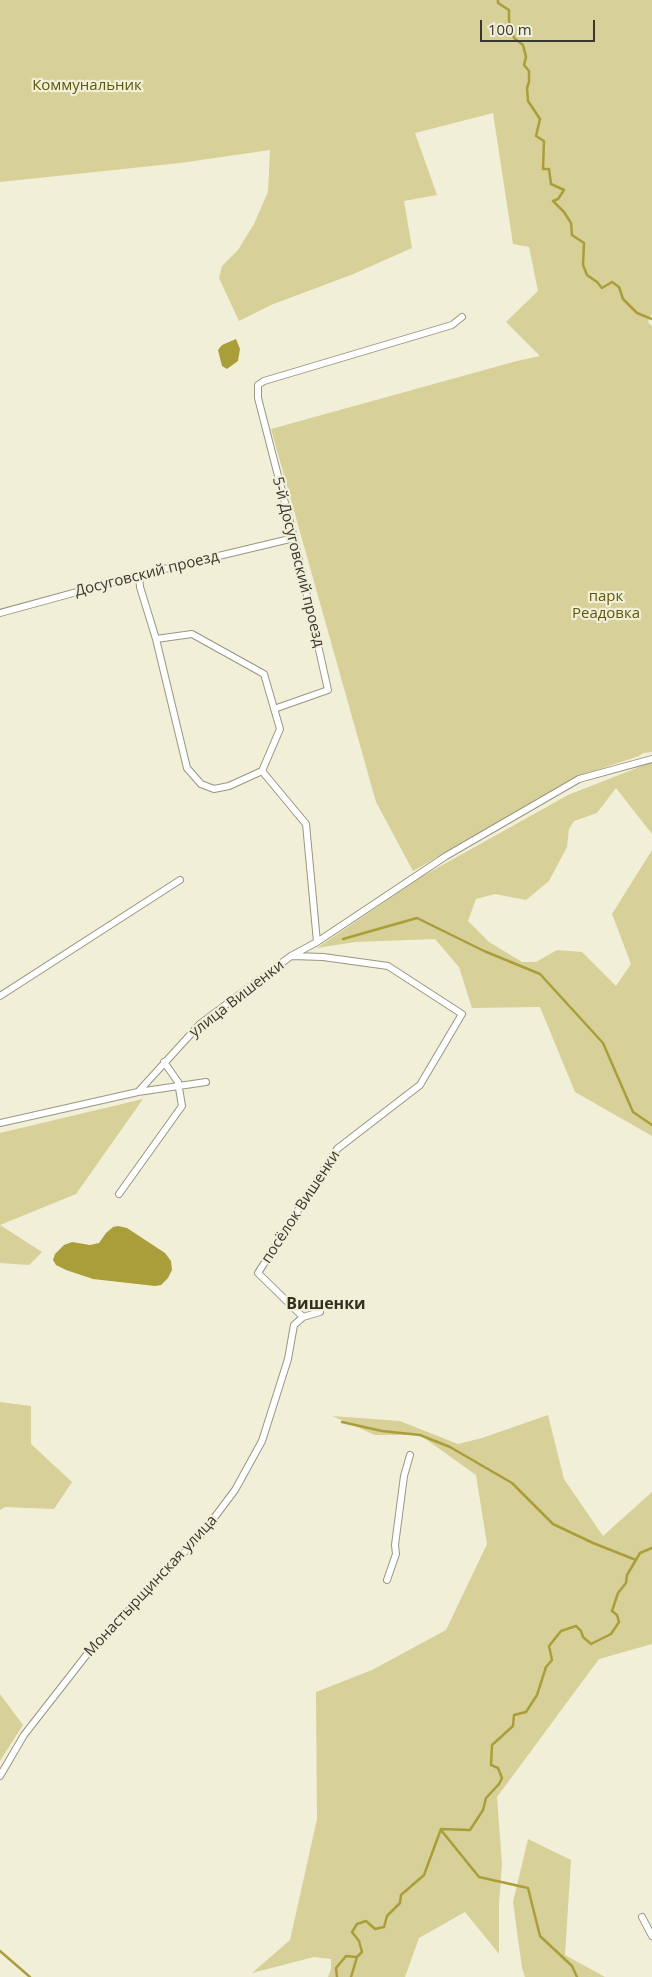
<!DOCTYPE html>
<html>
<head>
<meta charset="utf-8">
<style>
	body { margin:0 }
	#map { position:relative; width:652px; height:1977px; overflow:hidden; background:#f1efd8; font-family:"Open Sans",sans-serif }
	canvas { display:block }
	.scale { position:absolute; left:480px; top:20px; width:115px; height:22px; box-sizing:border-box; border:2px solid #38382f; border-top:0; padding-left:6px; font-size:15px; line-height:18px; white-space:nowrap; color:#38382f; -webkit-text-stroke:4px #f1efd8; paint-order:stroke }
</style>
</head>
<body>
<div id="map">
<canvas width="652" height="1977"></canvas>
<div class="scale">100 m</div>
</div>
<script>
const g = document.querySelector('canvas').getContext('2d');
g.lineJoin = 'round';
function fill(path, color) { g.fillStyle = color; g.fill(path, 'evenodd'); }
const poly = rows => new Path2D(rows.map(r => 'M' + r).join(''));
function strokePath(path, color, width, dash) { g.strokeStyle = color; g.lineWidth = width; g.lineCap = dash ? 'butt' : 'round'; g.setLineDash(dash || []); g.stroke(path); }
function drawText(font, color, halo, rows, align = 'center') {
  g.font = font + ' "Open Sans",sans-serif'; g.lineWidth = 4.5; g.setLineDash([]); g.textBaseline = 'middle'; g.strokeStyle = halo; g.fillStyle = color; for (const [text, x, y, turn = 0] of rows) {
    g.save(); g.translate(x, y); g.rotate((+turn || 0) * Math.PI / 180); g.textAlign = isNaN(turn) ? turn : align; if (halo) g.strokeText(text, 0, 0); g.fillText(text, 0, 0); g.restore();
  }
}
const green = poly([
	[0,0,652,0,652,314,648,322,652,326,652,752,643,753,639,756,579,776,413,871,376,802,271,429,517,361,540,356,506,322,538,291,529,247,513,244,493,113,415,133,437,195,404,201,412,248,351,275,271,305,239,321,219,278,222,266,238,250,254,224,268,192,270,150,180,163,0,182],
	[652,762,652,834,616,788,597,813,574,821,569,829,567,847,549,881,526,900,495,894,476,899,468,921,489,942,522,962,536,962,557,950,582,952,616,986,631,964,612,914,652,850,652,1136,575,1092,540,1007,472,1008,459,967,435,939,355,942,317,948,421,877,568,795],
	[143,1099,76,1194,0,1225,42,1252,29,1265,0,1263,0,1133],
	[0,1402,31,1406,31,1444,72,1482,54,1509,5,1507,0,1510],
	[548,1415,564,1479,603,1536,652,1492,652,1644,599,1659,497,1797,502,1864,499,1903,499,1954,465,1912,419,1938,405,1977,328,1977,331,1969,331,1959,314,1957,252,1973,290,1940,317,1819,316,1692,372,1670,446,1630,487,1544,476,1475,420,1435,375,1435,332,1416,400,1421,458,1444,482,1438],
	[0,1694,23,1725,0,1761],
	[528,1839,571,1860,565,1955,605,1977,525,1977,522,1968,513,1902]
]);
const water = poly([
	[236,339,240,349,238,361,227,369,222,366,218,350,222,345],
	[118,1226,127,1228,165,1253,171,1261,172,1270,168,1278,161,1285,155,1286,93,1279,66,1270,56,1265,53,1260,55,1254,64,1245,72,1242,90,1245,99,1243,106,1233,113,1227]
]);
const stream = poly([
	[498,0,498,3,509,10,509,21,514,38,523,45,526,57,524,65,529,71,529,82,527,88,528,101,540,119,536,136,544,141,543,169,549,169,551,184,564,190,558,199,553,201,564,212,571,223,572,235,584,243,583,265,587,275,597,282,602,288,612,282,619,287,623,299,637,313,652,319],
	[343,939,417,918,484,951,540,974,603,1043,633,1112,652,1125],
	[342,1422,382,1431,420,1435,450,1447,512,1483,553,1524,593,1543,636,1560],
	[441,1830,479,1877,528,1888,540,1936,572,1966,577,1977],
	[0,1951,30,1977],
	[337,1977,336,1968,346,1956,357,1957,362,1952,359,1941,352,1932,357,1924,366,1921,375,1929,384,1927,387,1916,400,1903,401,1895,424,1875,441,1829,470,1830,483,1810,486,1798,499,1784,502,1778,498,1768,491,1765,492,1745,513,1726,514,1715,526,1712,537,1695,546,1667,552,1660,549,1646,561,1631,576,1626,581,1631,583,1637,591,1644,611,1634,619,1622,617,1615,612,1611,618,1593,626,1583,627,1575,640,1553,652,1548],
	[351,1977,357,1957]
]);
const street = poly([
	[139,575,140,587,156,639,187,768,201,784,214,789,229,786,262,771],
	[0,613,139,575,294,538],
	[156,639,192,634,264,674,280,729,262,771],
	[274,709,328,690,294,538,258,398,258,385,264,381,452,325,462,317],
	[262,771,306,824,317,942],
	[292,956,323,957,388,966,462,1014,420,1085,337,1149,258,1273,303,1317],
	[0,996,180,880],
	[138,1092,206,1082],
	[0,1123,138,1092,200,1024,291,956,317,942,446,856,579,779,652,759],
	[119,1194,182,1106,178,1082,164,1062],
	[387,1580,396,1554,395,1545,404,1476,410,1455],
	[0,1776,24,1735,88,1653,202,1534,235,1490,262,1441,288,1359,294,1325,303,1317,320,1312],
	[642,1917,652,1936]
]);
const parkNames = [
	["Коммунальник",87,86],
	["парк",606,597],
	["Реадовка",606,614]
];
const streetNames = [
	["5-й Досуговский проезд",298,562,76],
	["Досуговский проезд",147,574,-14],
	["улица Вишенки",237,999,-38],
	["посёлок Вишенки",301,1207,-57],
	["Монастырщинская улица",151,1586,-47]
];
const neighbourhoodNames = [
	["Вишенки",326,1304]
];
fill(green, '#d7d098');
fill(water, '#aa9e3a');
strokePath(stream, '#aa9e3a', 2.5);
strokePath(street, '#999681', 8);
strokePath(street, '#fff', 6);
drawText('15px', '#5f570a', '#f1efd8', parkNames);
drawText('15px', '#38382f', '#f1efd8', streetNames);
drawText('bold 16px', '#32301e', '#f1efd8', neighbourhoodNames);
</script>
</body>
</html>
